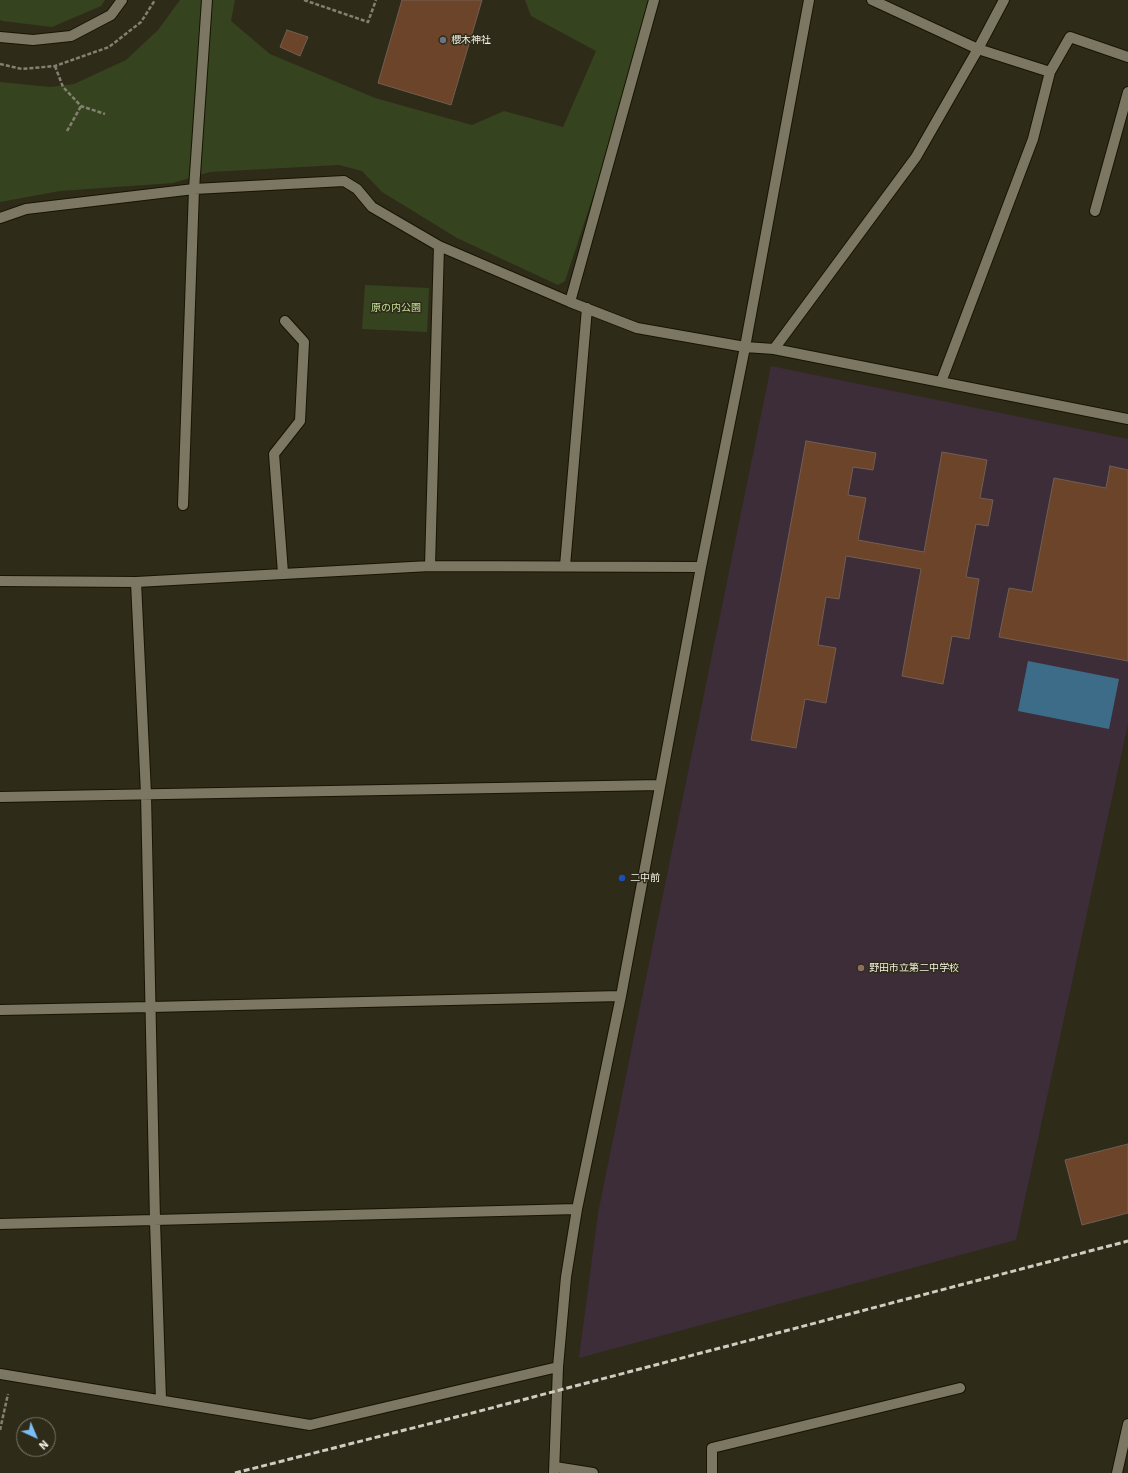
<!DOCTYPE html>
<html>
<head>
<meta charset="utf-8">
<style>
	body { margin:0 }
	#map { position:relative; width:1128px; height:1473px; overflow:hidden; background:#2f2b19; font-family:"IBM Plex Sans",sans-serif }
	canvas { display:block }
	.north { position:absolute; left:16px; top:1417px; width:40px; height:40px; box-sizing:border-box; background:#2f2b19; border:1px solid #7d7a6b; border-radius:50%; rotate:136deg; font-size:11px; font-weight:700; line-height:16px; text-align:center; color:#f3f1e5 }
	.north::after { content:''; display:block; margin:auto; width:14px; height:18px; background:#78bff7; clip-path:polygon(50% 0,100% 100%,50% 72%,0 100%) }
</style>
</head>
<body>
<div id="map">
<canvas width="1128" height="1473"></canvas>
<div class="north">N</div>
</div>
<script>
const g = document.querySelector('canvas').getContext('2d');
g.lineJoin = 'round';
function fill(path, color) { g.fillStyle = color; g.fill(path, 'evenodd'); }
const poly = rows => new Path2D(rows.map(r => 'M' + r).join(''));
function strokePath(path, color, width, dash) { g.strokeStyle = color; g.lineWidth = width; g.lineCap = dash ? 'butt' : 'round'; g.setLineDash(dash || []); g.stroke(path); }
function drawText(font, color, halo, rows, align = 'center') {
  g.font = font + ' "IBM Plex Sans","Noto Sans JP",sans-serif'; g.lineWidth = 3; g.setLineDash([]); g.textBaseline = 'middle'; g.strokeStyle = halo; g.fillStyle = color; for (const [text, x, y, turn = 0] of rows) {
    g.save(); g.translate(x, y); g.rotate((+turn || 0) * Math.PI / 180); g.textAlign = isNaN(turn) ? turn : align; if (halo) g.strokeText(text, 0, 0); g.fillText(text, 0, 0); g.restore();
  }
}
const education = poly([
	[771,366,1128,439,1128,724,1016,1240,579,1358,598,1213]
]);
const green = poly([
	[0,0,105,0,101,6,52,27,2,21,0,20],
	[180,0,235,0,231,21,270,54,375,98,472,125,504,111,563,127,596,51,531,16,525,0,658,0,565,281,558,285,457,238,382,192,362,171,339,165,210,172,173,183,60,191,0,202,0,82,50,87,74,84,126,60,158,30],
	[365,285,429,288,427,332,362,329]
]);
const water = poly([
	[1028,661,1119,679,1109,729,1018,711]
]);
const building = poly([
	[402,0,482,0,451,105,378,83,402,0],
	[287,30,308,37,300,56,280,47,287,30],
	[806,441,876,453,873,470,853,467,848,495,866,498,858,540,924,552,942,452,987,460,980,498,993,500,988,526,976,524,966,577,979,579,969,639,952,636,943,684,902,676,921,569,846,556,839,599,826,597,818,645,836,648,826,703,805,699,796,748,751,740,806,441],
	[1110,466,1128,470,1128,661,999,637,1009,588,1032,592,1054,478,1106,488,1110,466],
	[1128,1144,1128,1213,1082,1225,1065,1160,1128,1144]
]);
const path = poly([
	[304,0,368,22,376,0],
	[0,64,22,69,55,66,109,47,141,22,155,0],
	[55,66,63,87,81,106,105,114],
	[67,131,81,106],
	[0,1430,8,1394]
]);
const minor = poly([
	[872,0,978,49,1050,72,1033,139,941,382],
	[0,37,33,40,71,36,111,15,122,0],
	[1050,72,1070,37,1128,57],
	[1095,211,1128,92],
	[0,218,26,209,194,189,344,181,357,189,372,207,439,246,570,302,637,328,745,347,774,349,1128,419],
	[570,302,654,0],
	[774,349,916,157,978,49,1004,0],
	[183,505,194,189,207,0],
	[430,566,439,246],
	[565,566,587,308],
	[283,573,274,454,300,421,304,342,285,321],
	[0,581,136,582,430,566,701,567],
	[136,582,146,794,155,1221,161,1400],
	[0,797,660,785],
	[0,1010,151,1007,621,996],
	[0,1224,577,1209],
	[0,1374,310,1425,558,1367],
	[555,1467,593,1473],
	[554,1473,558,1367,566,1277,577,1209,621,996,701,567,745,347,809,0],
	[712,1473,712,1448,960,1388],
	[1117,1473,1128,1424]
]);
const rail = poly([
	[235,1473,476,1412,1128,1241]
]);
const markers = [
	[443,40,4,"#6b7280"],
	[622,878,4,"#1a4fb4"],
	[861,968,4,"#8d6e63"]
];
const poiNames = [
	["櫻木神社",451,40],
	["二中前",630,878],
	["野田市立第二中学校",869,968]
];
const parkNames = [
	["原の内公園",396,308]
];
fill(education, '#3d2d39');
fill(green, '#36431f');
fill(water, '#3d6c88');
fill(building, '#6c442a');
strokePath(building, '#725e52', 1);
strokePath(minor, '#171403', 12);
strokePath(path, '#858172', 2.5, [4, 2]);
strokePath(minor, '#7b7762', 10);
strokePath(rail, '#d0cdc0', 3, [6, 3]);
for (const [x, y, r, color] of markers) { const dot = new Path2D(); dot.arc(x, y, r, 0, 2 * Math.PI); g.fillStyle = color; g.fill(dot); strokePath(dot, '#2f2b19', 1.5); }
drawText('10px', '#f3f1e5', '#2f2b19', poiNames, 'left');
drawText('10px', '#c3e099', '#2f2b19', parkNames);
</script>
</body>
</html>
